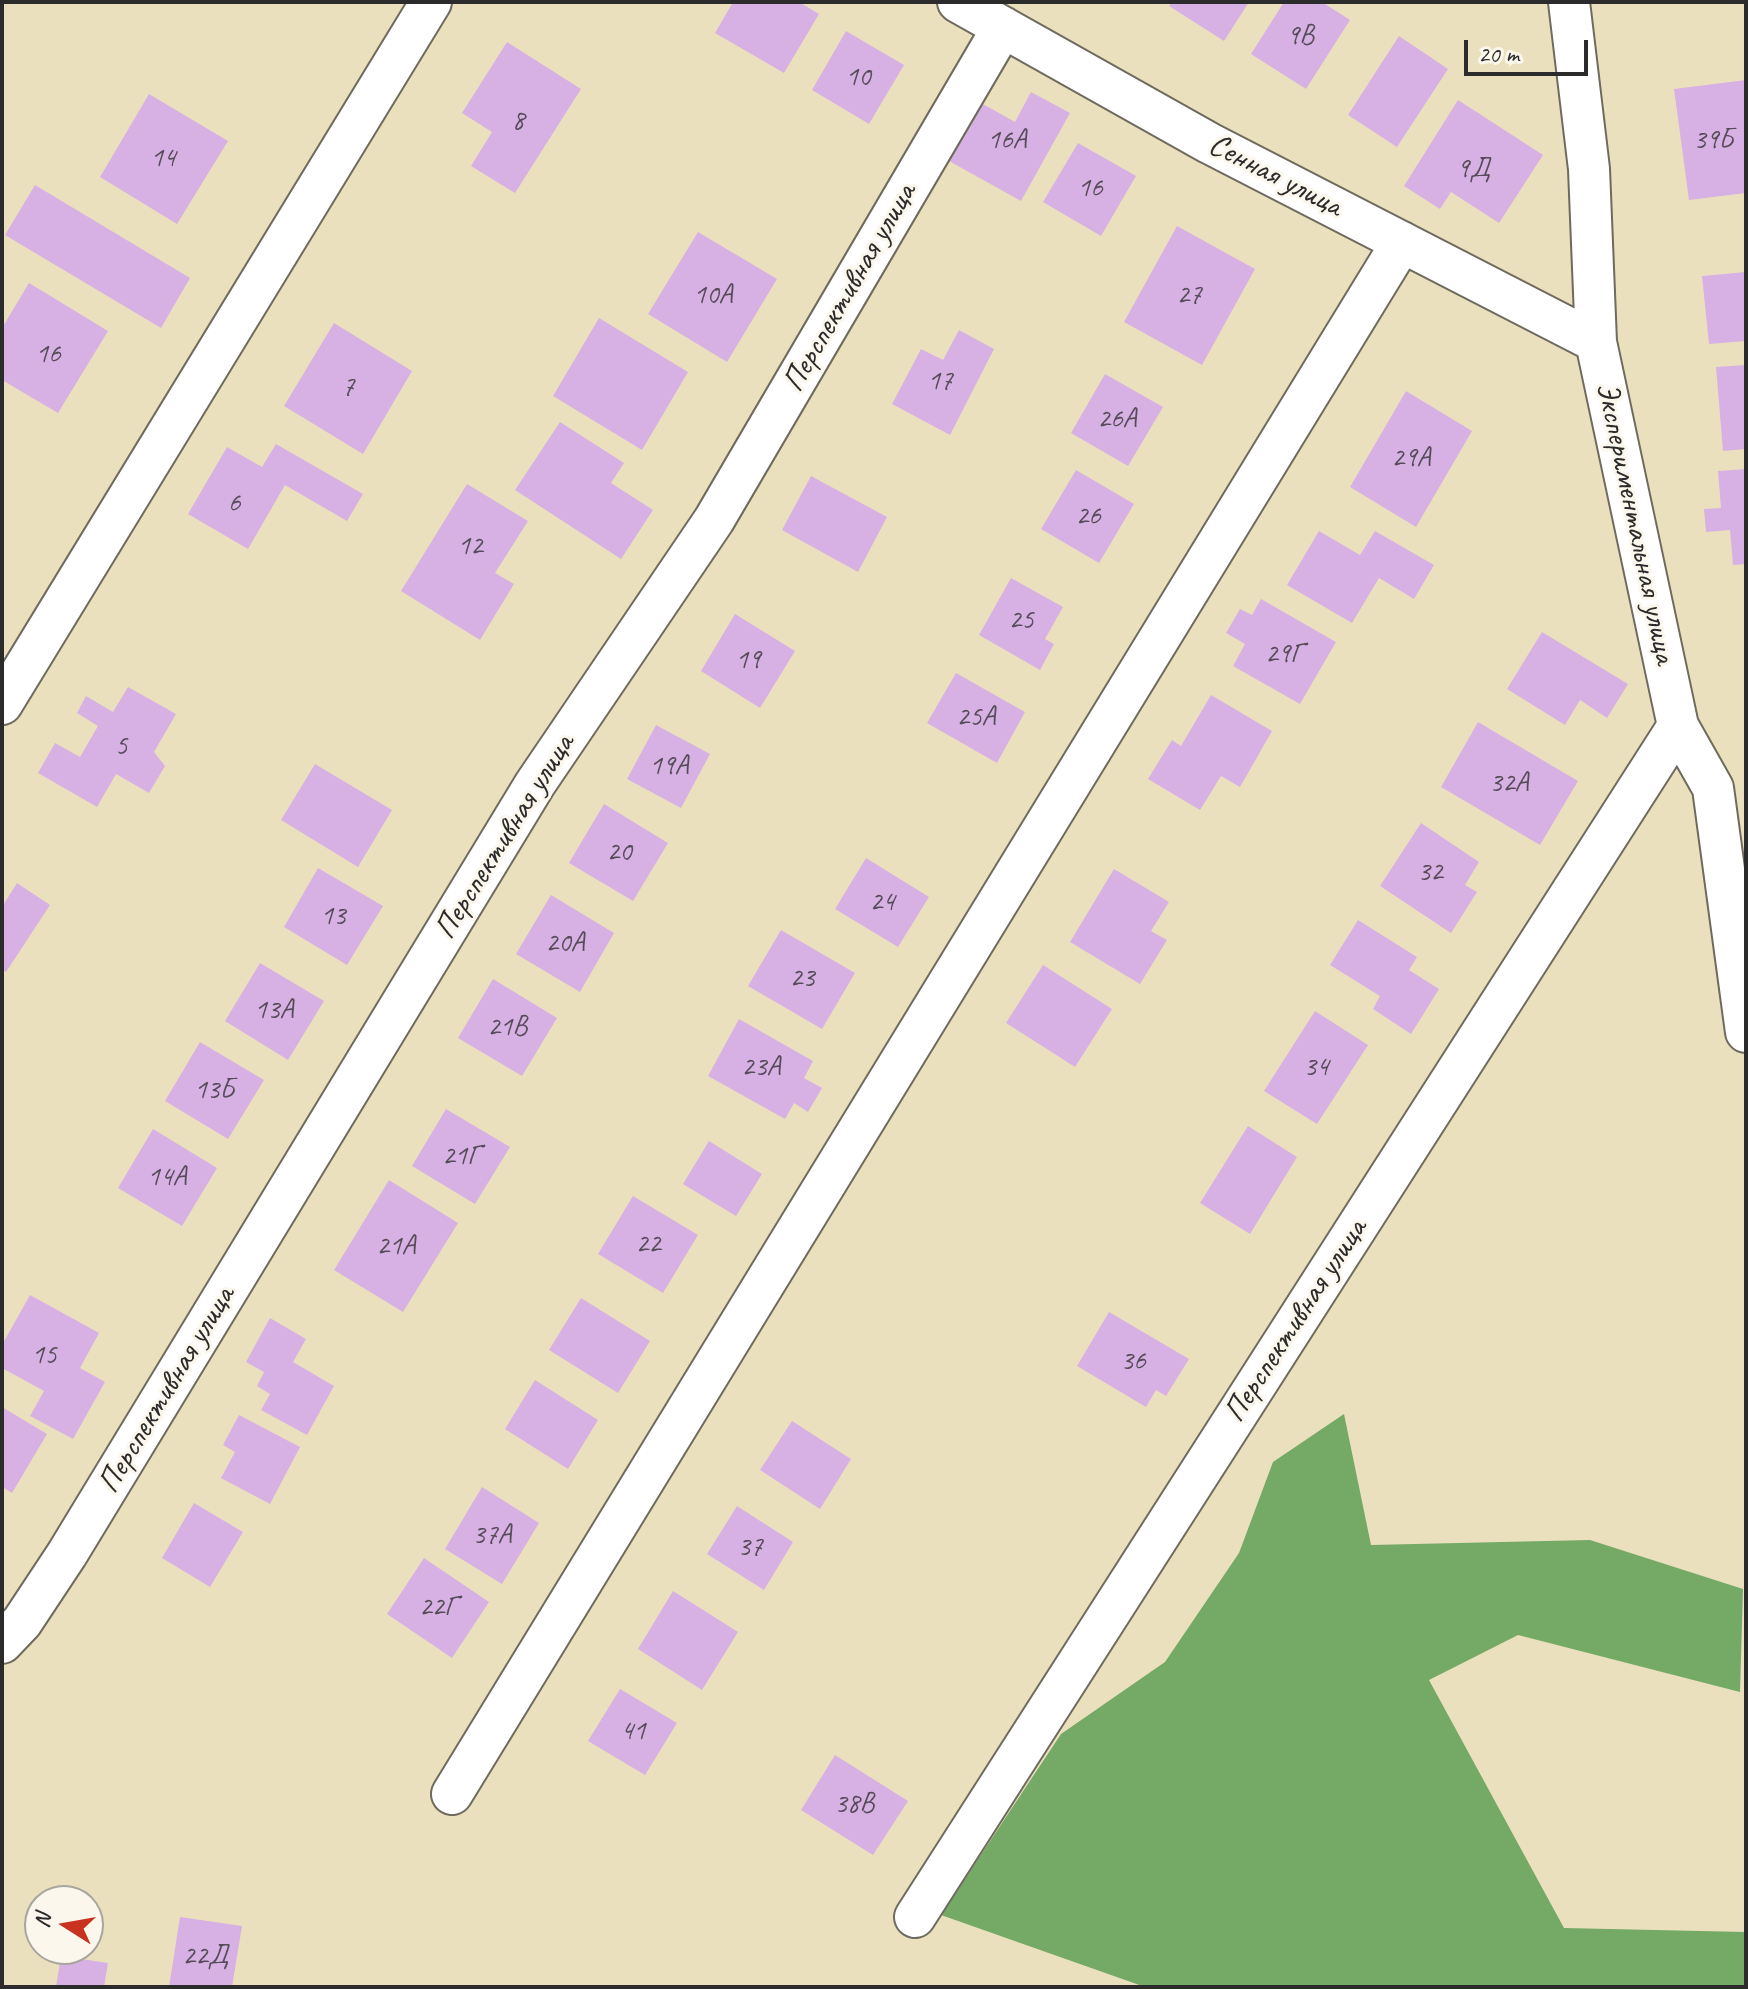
<!DOCTYPE html>
<html>
<head>
<meta charset="utf-8">
<style>
	body { margin:0 }
	#map { position:relative; width:1748px; height:1989px; overflow:hidden; background:#ebe0bd; font-family:Caveat,sans-serif }
	canvas { display:block }
	.frame { position:absolute; inset:0; border:4px solid #2b2b2b; pointer-events:none }
	.north { position:absolute; left:24px; top:1885px; width:80px; height:80px; box-sizing:border-box; background:#fbf7ec; border:2px solid #a8a59f; border-radius:50%; rotate:281deg; font-size:22px; font-weight:700; line-height:32px; text-align:center; color:#2b2b2b }
	.north::after { content:''; display:block; margin:auto; width:28px; height:36px; background:#c8321e; clip-path:polygon(50% 0,100% 100%,50% 72%,0 100%) }
	.scale { position:absolute; left:1464px; top:40px; width:124px; height:36px; box-sizing:border-box; border:4px solid #2b2b2b; border-top:0; padding-left:10px; font-size:24px; line-height:28px; white-space:nowrap; color:#2b2b2b; -webkit-text-stroke:6px #fbf7ec; paint-order:stroke }
</style>
</head>
<body>
<div id="map">
<canvas width="1748" height="1989"></canvas>
<div class="frame"></div>
<div class="north">N</div>
<div class="scale">20 m</div>
</div>
<script>
const g = document.querySelector('canvas').getContext('2d');
g.lineJoin = 'round';
function fill(path, color) { g.fillStyle = color; g.fill(path, 'evenodd'); }
const poly = rows => new Path2D(rows.map(r => 'M' + r).join(''));
function strokePath(path, color, width, dash) { g.strokeStyle = color; g.lineWidth = width; g.lineCap = dash ? 'butt' : 'round'; g.setLineDash(dash || []); g.stroke(path); }
function drawText(font, color, halo, rows, align = 'center') {
  g.font = font + ' Caveat,sans-serif'; g.lineWidth = 6; g.setLineDash([]); g.textBaseline = 'middle'; g.strokeStyle = halo; g.fillStyle = color; for (const [text, x, y, turn = 0] of rows) {
    g.save(); g.translate(x, y); g.rotate((+turn || 0) * Math.PI / 180); g.textAlign = isNaN(turn) ? turn : align; if (halo) g.strokeText(text, 0, 0); g.fillText(text, 0, 0); g.restore();
  }
}
const forest = poly([
	[1344,1414,1371,1545,1590,1540,1743,1589,1740,1692,1518,1635,1429,1680,1564,1928,1746,1932,1746,1987,1145,1987,941,1915,1061,1734,1165,1662,1239,1553,1273,1462]
]);
const building = poly([
	[733,2,799,2,819,14,784,73,715,33],
	[1172,2,1249,2,1224,41,1169,6],
	[1284,2,1322,2,1350,20,1306,89,1251,54],
	[846,31,904,65,869,124,812,90],
	[1399,36,1448,69,1397,147,1348,115],
	[507,42,581,89,515,193,471,166,492,132,462,113],
	[1746,80,1746,193,1689,200,1674,89],
	[1031,92,1070,113,1021,201,949,161,981,103,1015,122],
	[149,94,228,141,177,224,100,177],
	[1458,100,1543,155,1499,223,1451,192,1440,209,1404,186],
	[1078,143,1136,176,1101,236,1043,202],
	[35,185,190,278,161,328,5,235],
	[1177,226,1255,269,1202,365,1124,322],
	[698,232,777,279,727,362,648,314],
	[1746,272,1746,341,1709,344,1702,276],
	[29,283,108,331,58,413,2,380,2,328],
	[599,318,688,372,642,450,553,396],
	[334,323,412,371,363,454,284,406],
	[959,330,994,349,950,435,892,404,921,349,943,360],
	[1746,365,1746,449,1723,451,1716,367],
	[1105,374,1163,407,1128,466,1071,433],
	[1406,391,1472,431,1416,527,1350,487],
	[560,422,624,463,611,483,653,510,621,559,515,490],
	[276,444,363,494,347,521,285,485,248,549,188,514,227,447,262,467],
	[1746,469,1746,564,1733,565,1730,530,1706,532,1704,509,1721,508,1718,471],
	[1076,470,1134,504,1099,563,1041,529],
	[811,476,887,517,858,572,782,530],
	[467,484,528,521,495,573,514,584,480,640,401,591],
	[1319,531,1360,555,1375,531,1434,565,1414,599,1379,578,1352,623,1287,585],
	[1011,578,1063,607,1045,639,1054,644,1040,670,979,635],
	[1261,599,1336,642,1300,704,1233,666,1245,644,1226,633,1240,609,1252,615],
	[735,614,795,651,760,708,701,671],
	[1542,632,1628,684,1607,718,1580,700,1565,725,1507,689],
	[956,673,1025,712,997,763,927,723],
	[128,687,176,714,154,752,165,766,149,793,116,774,97,807,38,773,55,743,80,757,98,726,77,713,86,696,113,712],
	[1211,695,1272,731,1240,787,1221,776,1200,810,1148,779,1172,740,1181,746],
	[1478,722,1578,781,1540,845,1441,787],
	[656,725,710,754,681,808,627,779],
	[315,764,392,810,358,867,281,820],
	[604,804,668,843,633,901,569,863],
	[1421,823,1479,862,1465,885,1477,892,1451,933,1380,886],
	[866,858,929,897,898,947,835,909],
	[318,868,383,906,347,965,284,927],
	[1114,869,1169,902,1151,931,1167,940,1140,984,1070,942],
	[17,883,50,905,6,972,2,969,2,907],
	[551,895,614,933,580,992,516,954],
	[1358,920,1417,957,1409,970,1439,989,1411,1034,1373,1009,1380,996,1330,965],
	[781,930,855,973,822,1029,748,986],
	[260,963,324,1001,288,1060,225,1021],
	[1043,965,1112,1009,1075,1067,1006,1023],
	[493,979,557,1018,522,1076,458,1038],
	[1315,1011,1368,1045,1317,1124,1264,1091],
	[739,1019,813,1061,804,1078,822,1088,808,1112,794,1103,785,1119,708,1076],
	[200,1042,264,1080,228,1139,165,1101],
	[446,1109,510,1147,475,1204,412,1166],
	[1248,1126,1297,1157,1250,1234,1200,1203],
	[153,1129,217,1168,182,1226,118,1188],
	[709,1141,762,1174,736,1216,683,1184],
	[389,1180,458,1223,403,1312,334,1270],
	[633,1196,698,1235,663,1293,598,1254],
	[30,1295,99,1333,80,1368,105,1382,73,1439,30,1416,44,1391,2,1368,2,1345],
	[581,1298,650,1341,618,1393,549,1350],
	[1109,1312,1189,1359,1166,1396,1156,1390,1146,1407,1077,1366],
	[270,1318,306,1339,293,1362,334,1386,307,1435,261,1410,270,1394,257,1386,264,1372,246,1362],
	[535,1380,598,1420,568,1469,505,1429],
	[2,1407,47,1434,12,1493,2,1487],
	[239,1415,300,1447,270,1504,221,1478,235,1452,223,1445],
	[792,1421,851,1459,820,1509,760,1470],
	[482,1487,539,1523,502,1584,445,1549],
	[194,1503,243,1532,210,1587,162,1558],
	[737,1506,793,1542,764,1590,707,1554],
	[424,1558,489,1602,452,1658,387,1614],
	[673,1591,738,1632,702,1690,638,1649],
	[620,1689,677,1723,645,1775,588,1741],
	[835,1755,908,1801,873,1855,801,1810],
	[180,1917,242,1926,232,1987,169,1987],
	[61,1956,108,1963,104,1987,56,1987]
]);
const street = poly([
	[958,2,1209,143,1596,342],
	[1569,2,1589,169,1596,342,1678,726,1713,788,1746,1032],
	[2,704,431,2],
	[2,1643,22,1622,67,1554,535,784,714,520,1003,27],
	[452,1794,1402,242],
	[915,1917,1678,726]
]);
const numberNames = [
	["9В",1300,37],
	["10",858,78],
	["8",518,122],
	["16А",1007,141],
	["39Б",1713,141],
	["14",163,159],
	["9Д",1473,170],
	["16",1090,189],
	["10А",713,296],
	["27",1189,296],
	["16",48,355],
	["17",940,382],
	["7",348,388],
	["26А",1117,420],
	["29А",1411,459],
	["6",234,504],
	["26",1088,517],
	["12",470,547],
	["25",1021,621],
	["29Г",1284,655],
	["19",748,661],
	["25А",976,718],
	["5",121,747],
	["19А",669,767],
	["32А",1509,784],
	["20",619,853],
	["32",1430,873],
	["24",882,903],
	["13",333,917],
	["20А",565,944],
	["23",802,979],
	["13А",274,1011],
	["21В",507,1028],
	["23А",761,1068],
	["34",1316,1068],
	["13Б",214,1091],
	["21Г",461,1157],
	["14А",167,1178],
	["22",648,1245],
	["21А",396,1247],
	["15",44,1356],
	["36",1133,1362],
	["37А",492,1536],
	["37",750,1548],
	["22Г",438,1608],
	["41",633,1732],
	["38В",854,1805],
	["22Д",205,1957]
];
const streetNames = [
	["Сенная улица",1275,176,27],
	["Перспективная улица",850,288,-60],
	["Экспериментальная улица",1635,523,78],
	["Перспективная улица",505,837,-58],
	["Перспективная улица",1296,1321,-57],
	["Перспективная улица",167,1390,-59]
];
fill(forest, '#74a966');
fill(building, '#d7b1e3');
strokePath(street, '#6e6a5e', 44);
strokePath(street, '#fff', 40);
drawText('28px', '#564c59', null, numberNames);
drawText('32px', '#2b2b2b', '#fbf7ec', streetNames);
</script>
</body>
</html>
